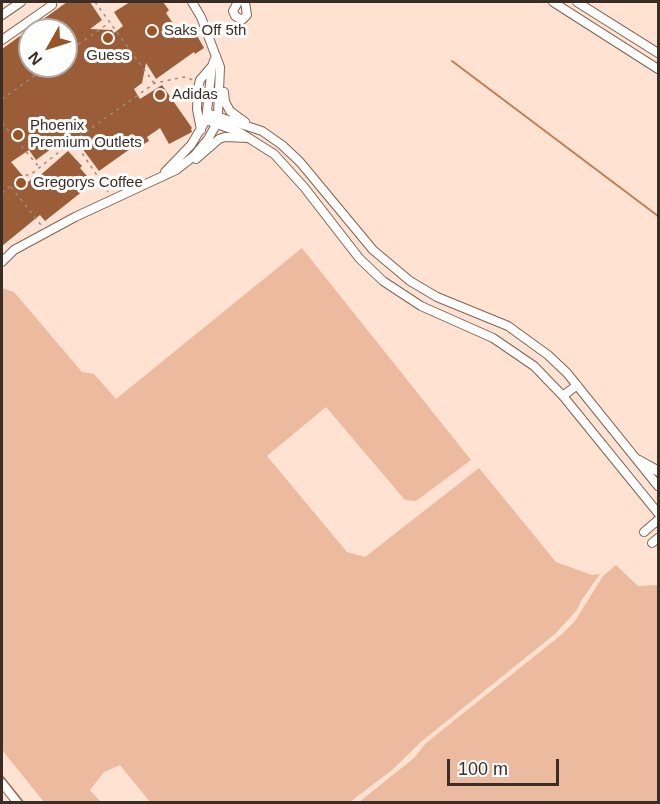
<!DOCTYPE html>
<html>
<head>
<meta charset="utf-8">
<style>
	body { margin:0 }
	#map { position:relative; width:660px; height:804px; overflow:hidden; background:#ffe2d2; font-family:Helvetica,sans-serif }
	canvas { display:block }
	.frame { position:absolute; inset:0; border:3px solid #3a2d25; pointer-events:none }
	.north { position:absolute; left:18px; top:18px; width:60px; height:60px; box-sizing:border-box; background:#fff; border:2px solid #b0aba8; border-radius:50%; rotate:231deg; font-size:16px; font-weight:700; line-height:24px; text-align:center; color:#3a2d25 }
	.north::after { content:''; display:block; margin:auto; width:21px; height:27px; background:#995527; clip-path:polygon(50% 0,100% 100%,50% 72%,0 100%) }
	.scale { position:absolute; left:447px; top:759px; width:112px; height:27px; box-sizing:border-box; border:3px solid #3a2d25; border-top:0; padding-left:8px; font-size:18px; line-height:21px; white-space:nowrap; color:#3a2d25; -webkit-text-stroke:4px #fff; paint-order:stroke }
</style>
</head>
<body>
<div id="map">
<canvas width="660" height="804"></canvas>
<div class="frame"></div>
<div class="north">N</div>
<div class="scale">100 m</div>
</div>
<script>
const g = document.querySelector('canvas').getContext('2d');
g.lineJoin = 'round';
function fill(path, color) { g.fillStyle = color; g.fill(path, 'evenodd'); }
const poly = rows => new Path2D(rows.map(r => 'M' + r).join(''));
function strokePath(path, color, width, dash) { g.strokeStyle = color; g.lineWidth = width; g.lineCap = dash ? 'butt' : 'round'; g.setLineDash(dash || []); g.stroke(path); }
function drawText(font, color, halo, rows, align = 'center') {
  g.font = font + ' Helvetica,sans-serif'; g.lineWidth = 6; g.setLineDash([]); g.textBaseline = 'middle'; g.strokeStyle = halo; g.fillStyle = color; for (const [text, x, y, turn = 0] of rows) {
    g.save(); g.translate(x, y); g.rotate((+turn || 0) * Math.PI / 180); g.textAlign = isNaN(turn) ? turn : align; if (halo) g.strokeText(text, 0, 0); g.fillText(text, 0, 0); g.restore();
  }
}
const green = poly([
	[302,248,471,460,416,501,405,500,326,407,267,456,347,552,365,557,479,468,556,562,592,575,600,574,581,601,577,610,555,634,422,741,392,770,350,802,150,802,120,765,104,772,90,790,101,802,44,802,2,750,2,288,14,292,82,372,94,374,116,399],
	[616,565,638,586,658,585,658,802,359,802,414,758,426,743,561,635,575,621,603,576]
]);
const stream = poly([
	[452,61,658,216],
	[2,776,23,802]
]);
const building = poly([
	[67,2,90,2,102,20,90,29,112,30,114,33,123,26,114,12,130,2,163,2,169,10,166,13,182,37,185,35,186,38,195,32,204,48,195,54,194,52,156,79,146,63,142,83,134,89,140,99,162,85,192,128,191,129,192,132,169,144,160,128,147,137,149,141,139,147,137,144,99,171,73,136,61,145,59,143,36,160,29,150,11,162,28,182,34,177,36,179,68,151,82,166,80,168,93,183,45,221,40,215,2,246,2,49],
	[30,30,66,30,66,66,30,66]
]);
const path = poly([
	[95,2,154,83],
	[66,53,109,23],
	[2,99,48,66],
	[2,123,39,167],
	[74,141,108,192],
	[11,187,41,225],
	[2,193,24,175,30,175,73,141,155,83,184,77,193,80]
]);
const minor = poly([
	[238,2,233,11,235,16,242,20,247,15,245,2],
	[553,2,658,69],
	[577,2,658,53],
	[2,15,21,2],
	[2,40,52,5,51,2],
	[224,92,225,102,230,111,245,122],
	[207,113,262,131,282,145,300,162,373,250,410,281,437,297,508,326,548,355,567,373,658,486],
	[206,120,239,132,274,154,304,187,359,258,383,281,421,306,493,338,534,366,563,396,658,513],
	[201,130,197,109,198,88,200,80,212,66],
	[196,159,219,139,225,137,248,138],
	[165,172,191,145,206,120,212,66,216,56],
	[2,262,14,250,75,217,176,170,194,156,208,139,217,123,218,115,220,67,201,17,192,2],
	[563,396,577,385],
	[644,532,658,520],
	[652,543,658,538],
	[2,783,17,802]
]);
const major = poly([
	[638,460,658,471]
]);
const markers = [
	[152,31,6,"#995527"],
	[108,38,6,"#995527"],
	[160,95,6,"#995527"],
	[18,135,6,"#995527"],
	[21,183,6,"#995527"]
];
const poiNames = [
	["Saks Off 5th",164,31],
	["Guess",108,56,"center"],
	["Adidas",172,95],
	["Phoenix",30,126],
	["Premium Outlets",30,143],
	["Gregorys Coffee",33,183]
];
fill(green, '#ecbb9f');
strokePath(stream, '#be7e57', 2);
fill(building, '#9a5d37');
strokePath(minor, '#816351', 10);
strokePath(major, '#816351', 11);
strokePath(path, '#a08b7f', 1.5, [3, 4.5]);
strokePath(minor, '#fff', 8);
strokePath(major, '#fff', 9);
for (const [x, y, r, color] of markers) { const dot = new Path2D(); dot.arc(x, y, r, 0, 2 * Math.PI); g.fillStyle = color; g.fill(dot); strokePath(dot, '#fff', 2); }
drawText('15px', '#3a2d25', '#fff', poiNames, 'left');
</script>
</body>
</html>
